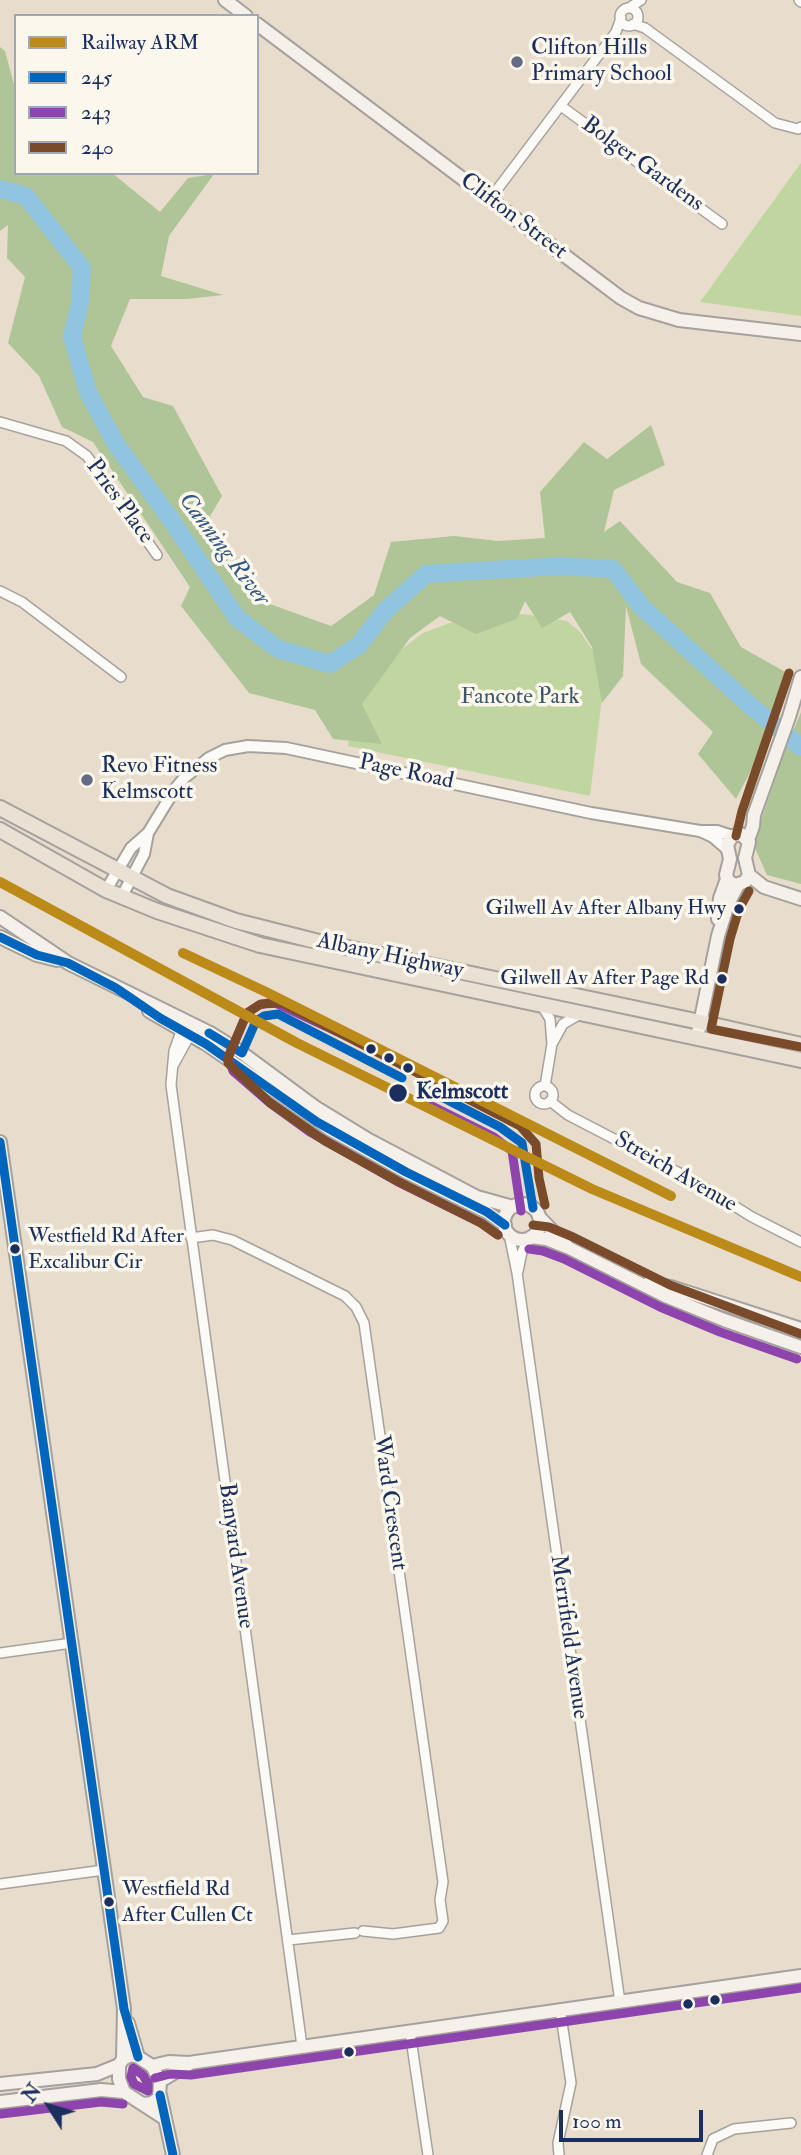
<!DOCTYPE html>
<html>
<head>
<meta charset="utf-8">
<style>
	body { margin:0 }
	#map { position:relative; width:801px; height:2155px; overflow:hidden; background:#e8dccc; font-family:"IM FELL Double Pica",serif }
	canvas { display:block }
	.legend { position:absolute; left:14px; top:14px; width:245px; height:161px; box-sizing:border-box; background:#fbf7ec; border:2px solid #a1a7b3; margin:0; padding:9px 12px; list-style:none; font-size:21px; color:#1b2f5e }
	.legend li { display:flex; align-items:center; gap:14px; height:35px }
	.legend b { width:35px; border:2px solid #a1a7b3 }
	.north { position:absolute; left:14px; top:2071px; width:70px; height:70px; -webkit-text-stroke:5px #fbf7ec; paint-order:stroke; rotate:307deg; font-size:19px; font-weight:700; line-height:28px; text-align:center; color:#1b2f5e }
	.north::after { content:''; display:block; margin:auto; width:24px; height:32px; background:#1b2f5e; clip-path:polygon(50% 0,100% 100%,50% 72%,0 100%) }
	.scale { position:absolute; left:559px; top:2110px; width:144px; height:32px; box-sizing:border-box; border:4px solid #1b2f5e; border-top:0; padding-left:9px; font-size:21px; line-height:24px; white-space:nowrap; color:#1b2f5e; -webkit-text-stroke:5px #fbf7ec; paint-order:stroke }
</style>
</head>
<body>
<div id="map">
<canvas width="801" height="2155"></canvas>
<ul class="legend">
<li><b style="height:9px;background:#bc8a18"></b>Railway ARM</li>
<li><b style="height:9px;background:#0065bd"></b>245</li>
<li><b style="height:9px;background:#8e44ad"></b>243</li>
<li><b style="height:9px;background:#7a4b2a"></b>240</li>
</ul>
<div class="north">N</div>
<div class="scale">100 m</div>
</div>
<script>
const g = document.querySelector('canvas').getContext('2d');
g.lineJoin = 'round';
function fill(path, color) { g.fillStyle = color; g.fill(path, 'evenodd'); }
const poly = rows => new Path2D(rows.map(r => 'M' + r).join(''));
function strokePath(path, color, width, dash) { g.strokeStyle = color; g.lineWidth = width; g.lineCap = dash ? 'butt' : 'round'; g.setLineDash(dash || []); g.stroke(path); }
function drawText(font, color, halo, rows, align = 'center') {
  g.font = font + ' "IM FELL Double Pica",serif'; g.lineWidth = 7; g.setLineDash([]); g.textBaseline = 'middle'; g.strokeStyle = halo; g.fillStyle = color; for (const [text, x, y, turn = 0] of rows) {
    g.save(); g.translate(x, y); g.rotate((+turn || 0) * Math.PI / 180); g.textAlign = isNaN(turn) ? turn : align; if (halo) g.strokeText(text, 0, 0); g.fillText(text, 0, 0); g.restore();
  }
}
const green = poly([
	[801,163,801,316,700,302],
	[523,614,567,621,580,632,596,655,603,689,590,796,348,746,353,717,395,654,423,633,450,623]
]);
const forest = poly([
	[0,47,5,51,16,92,16,173,112,173,160,212,188,178,214,174,169,236,161,276,223,295,187,299,130,299,111,346,143,397,173,406,222,496,209,518,234,575,267,603,331,626,374,595,391,542,454,536,498,541,545,538,540,492,584,442,607,459,651,425,665,465,614,490,604,532,620,521,677,582,710,593,741,647,787,673,757,759,736,799,698,754,713,732,641,664,626,606,623,676,602,703,592,647,570,612,542,628,525,601,517,619,476,634,440,616,410,638,362,704,382,744,333,739,315,710,249,693,181,606,190,587,93,442,62,427,39,376,8,343,25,277,7,258,8,225,0,231],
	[801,712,801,884,767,875,753,844,783,756]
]);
const river = poly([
	[0,189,26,196,82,268,80,303,72,336,88,392,116,444,172,521,237,618,278,649,330,664,359,645,384,612,426,574,560,566,613,569,642,607,752,707,801,747]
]);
const minor = poly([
	[799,0,801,2],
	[629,8,641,0],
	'620 17a9 9 0 1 1 18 0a9 9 0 1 1-18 0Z',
	[633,24,645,28,775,123,798,129,801,127],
	[561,106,722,224],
	[490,199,616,32,621,18],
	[0,422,66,441,87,456,157,555],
	[0,591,22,602,121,677],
	[542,1006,550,1019,552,1044,545,1086],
	[183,1026,174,1051,171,1085,302,2046],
	[552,1044,563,1024,580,1014],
	[174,1064,192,1031],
	'535 1095a9 9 0 1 1 18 0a9 9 0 1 1-18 0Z',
	[550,1101,568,1115,691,1179,752,1217,801,1242],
	[509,1234,517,1273,620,2002],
	[191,1238,213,1235,232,1240,345,1296,356,1307,364,1323,443,1882,440,1900,443,1921,439,1928,393,1934,363,1931],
	[518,1271,522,1252,529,1238],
	[0,1653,72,1643],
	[0,1884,104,1870],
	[288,1940,355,1933],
	[410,2032,428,2155],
	[559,2155,558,2143,571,2083,560,2009],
	[707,2155,713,2139,734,2129,791,2123]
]);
const tertiary = poly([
	[703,831,717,831,732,836],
	[106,890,131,848,148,833,175,789,185,777,209,758,225,750,248,746,286,748,591,813,700,831,713,837,728,850],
	[122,896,144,854,148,833]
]);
const secondary = poly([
	[225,0,246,16],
	[257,24,621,298,639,308,679,320,801,334],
	[741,834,749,842,745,858,749,875,745,882,735,885,728,881,726,875,730,859,727,845,732,836,741,834],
	[748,840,753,826,754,815,789,717,801,677],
	[749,875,764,887,801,899],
	[0,917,68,963,212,1034,242,1053,315,1107,369,1140,477,1197,513,1207],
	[718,919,720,898,727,879],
	[0,937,37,955,57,960],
	[149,1011,206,1044,331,1130,406,1172,487,1212,505,1225],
	[697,1038,718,936,728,904,738,885],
	[0,1142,124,2009,123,2059],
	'504 1222a18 18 0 1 1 36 0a18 18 0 1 1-36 0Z',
	[539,1217,566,1245],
	[531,1237,546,1239,569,1248,665,1296,724,1320,801,1347],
	[649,1283,671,1287,801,1329],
	[128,2023,138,2057],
	[152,2066,169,2062,189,2063,801,1976],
	[160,2081,189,2064],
	[0,2084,97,2074,119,2065],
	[160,2095,173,2155],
	[0,2102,101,2090,124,2092],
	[144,2104,152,2103,159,2098,160,2081,152,2066,138,2057,131,2055,123,2059,119,2065,119,2079,124,2092,164,2118]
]);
const trunk = poly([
	[0,808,167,896,236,921,319,942,700,1022,801,1045],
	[0,830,106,890,157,911,260,945,801,1060]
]);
const bus1 = poly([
	[0,937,37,955,68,963,116,988,160,1018,206,1044,317,1122,406,1172,487,1212,505,1225],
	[209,1033,242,1053,256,1021,264,1016,278,1014,402,1078],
	[428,1090,500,1127,522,1143,533,1208],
	[0,1142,124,2009,138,2057],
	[160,2095,173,2155]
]);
const bus2 = poly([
	[370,1047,273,1002,259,1005,247,1013,228,1058,233,1071,270,1103,310,1132,400,1183,481,1223,498,1235],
	[422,1101,494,1137,512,1151,521,1211],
	[529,1249,543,1251,564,1259,660,1307,720,1332,797,1359],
	[133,2068,143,2075,148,2084,148,2091,134,2084,131,2077,133,2068],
	[155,2078,170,2074,191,2075,801,1988],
	[1,2114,101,2102,123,2104]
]);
const bus3 = poly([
	[736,836,742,811,789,673],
	[749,891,739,909,730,939,711,1029,801,1047],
	[533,1225,549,1227,573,1237,670,1285,801,1334],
	[498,1235,481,1223,401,1183,325,1141,269,1102,228,1063,229,1055,247,1013,261,1004,282,1003,520,1126,536,1144,539,1178,545,1205]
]);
const rail1 = poly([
	[0,882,297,1043,592,1189,801,1277],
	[183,953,266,992,671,1196]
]);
const markers = [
	[517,62,7,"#636c84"],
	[87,780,7,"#636c84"],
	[739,909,6,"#1b2f5e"],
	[722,979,6,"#1b2f5e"],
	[371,1049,6,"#1b2f5e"],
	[389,1058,6,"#1b2f5e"],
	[408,1068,6,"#1b2f5e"],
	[398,1093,10,"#1b2f5e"],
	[15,1249,6,"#1b2f5e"],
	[109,1902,6,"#1b2f5e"],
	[715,2000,6,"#1b2f5e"],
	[688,2004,6,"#1b2f5e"],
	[349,2052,6,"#1b2f5e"]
];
const busNames = [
	["Gilwell Av After Albany Hwy",726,909],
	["Gilwell Av After Page Rd",709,979],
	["Westfield Rd After",28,1237,"left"],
	["Excalibur Cir",28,1263,"left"],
	["Westfield Rd",122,1890,"left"],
	["After Cullen Ct",122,1916,"left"]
];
const poiNames = [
	["Clifton Hills",531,49],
	["Primary School",531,75],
	["Revo Fitness",101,767],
	["Kelmscott",101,793]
];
const streetNames = [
	["Bolger Gardens",642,165,36],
	["Clifton Street",513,217,37],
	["Pries Place",119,502,54],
	["Page Road",406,773,12],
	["Albany Highway",390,957,12],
	["Streich Avenue",675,1173,30],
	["Ward Crescent",389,1503,82],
	["Banyard Avenue",235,1556,82],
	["Merrifield Avenue",568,1637,82]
];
const parkNames = [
	["Fancote Park",520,698]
];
const stopNames = [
	["Kelmscott",416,1093]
];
const waterNames = [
	["Canning River",223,550,53]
];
fill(green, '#c1d5a1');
fill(forest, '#afc598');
strokePath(river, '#91c4de', 18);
strokePath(minor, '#a5a19e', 12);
strokePath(tertiary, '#a5a19e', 14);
strokePath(secondary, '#a5a19e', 16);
strokePath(trunk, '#a5a19e', 18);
strokePath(minor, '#fcfaf7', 9);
strokePath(tertiary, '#fcfaf7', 10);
strokePath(secondary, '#f5f0e9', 12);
strokePath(trunk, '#eae1d4', 14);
strokePath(bus1, '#0065bd', 9);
strokePath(bus2, '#8e44ad', 9);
strokePath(bus3, '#7a4b2a', 9);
strokePath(rail1, '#bc8a18', 10);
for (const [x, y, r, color] of markers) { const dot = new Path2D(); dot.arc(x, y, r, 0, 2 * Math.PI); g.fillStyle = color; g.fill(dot); strokePath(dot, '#fbf7ec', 2.5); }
drawText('21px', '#1b2f5e', '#fbf7ec', busNames, 'right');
drawText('23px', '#1b2f5e', '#fbf7ec', poiNames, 'left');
drawText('23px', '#1b2f5e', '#fbf7ec', streetNames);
drawText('23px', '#3c5766', '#fbf7ec', parkNames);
drawText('bold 23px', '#1b2f5e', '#fbf7ec', stopNames, 'left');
drawText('italic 24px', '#335886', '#fbf7ec', waterNames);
</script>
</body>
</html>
